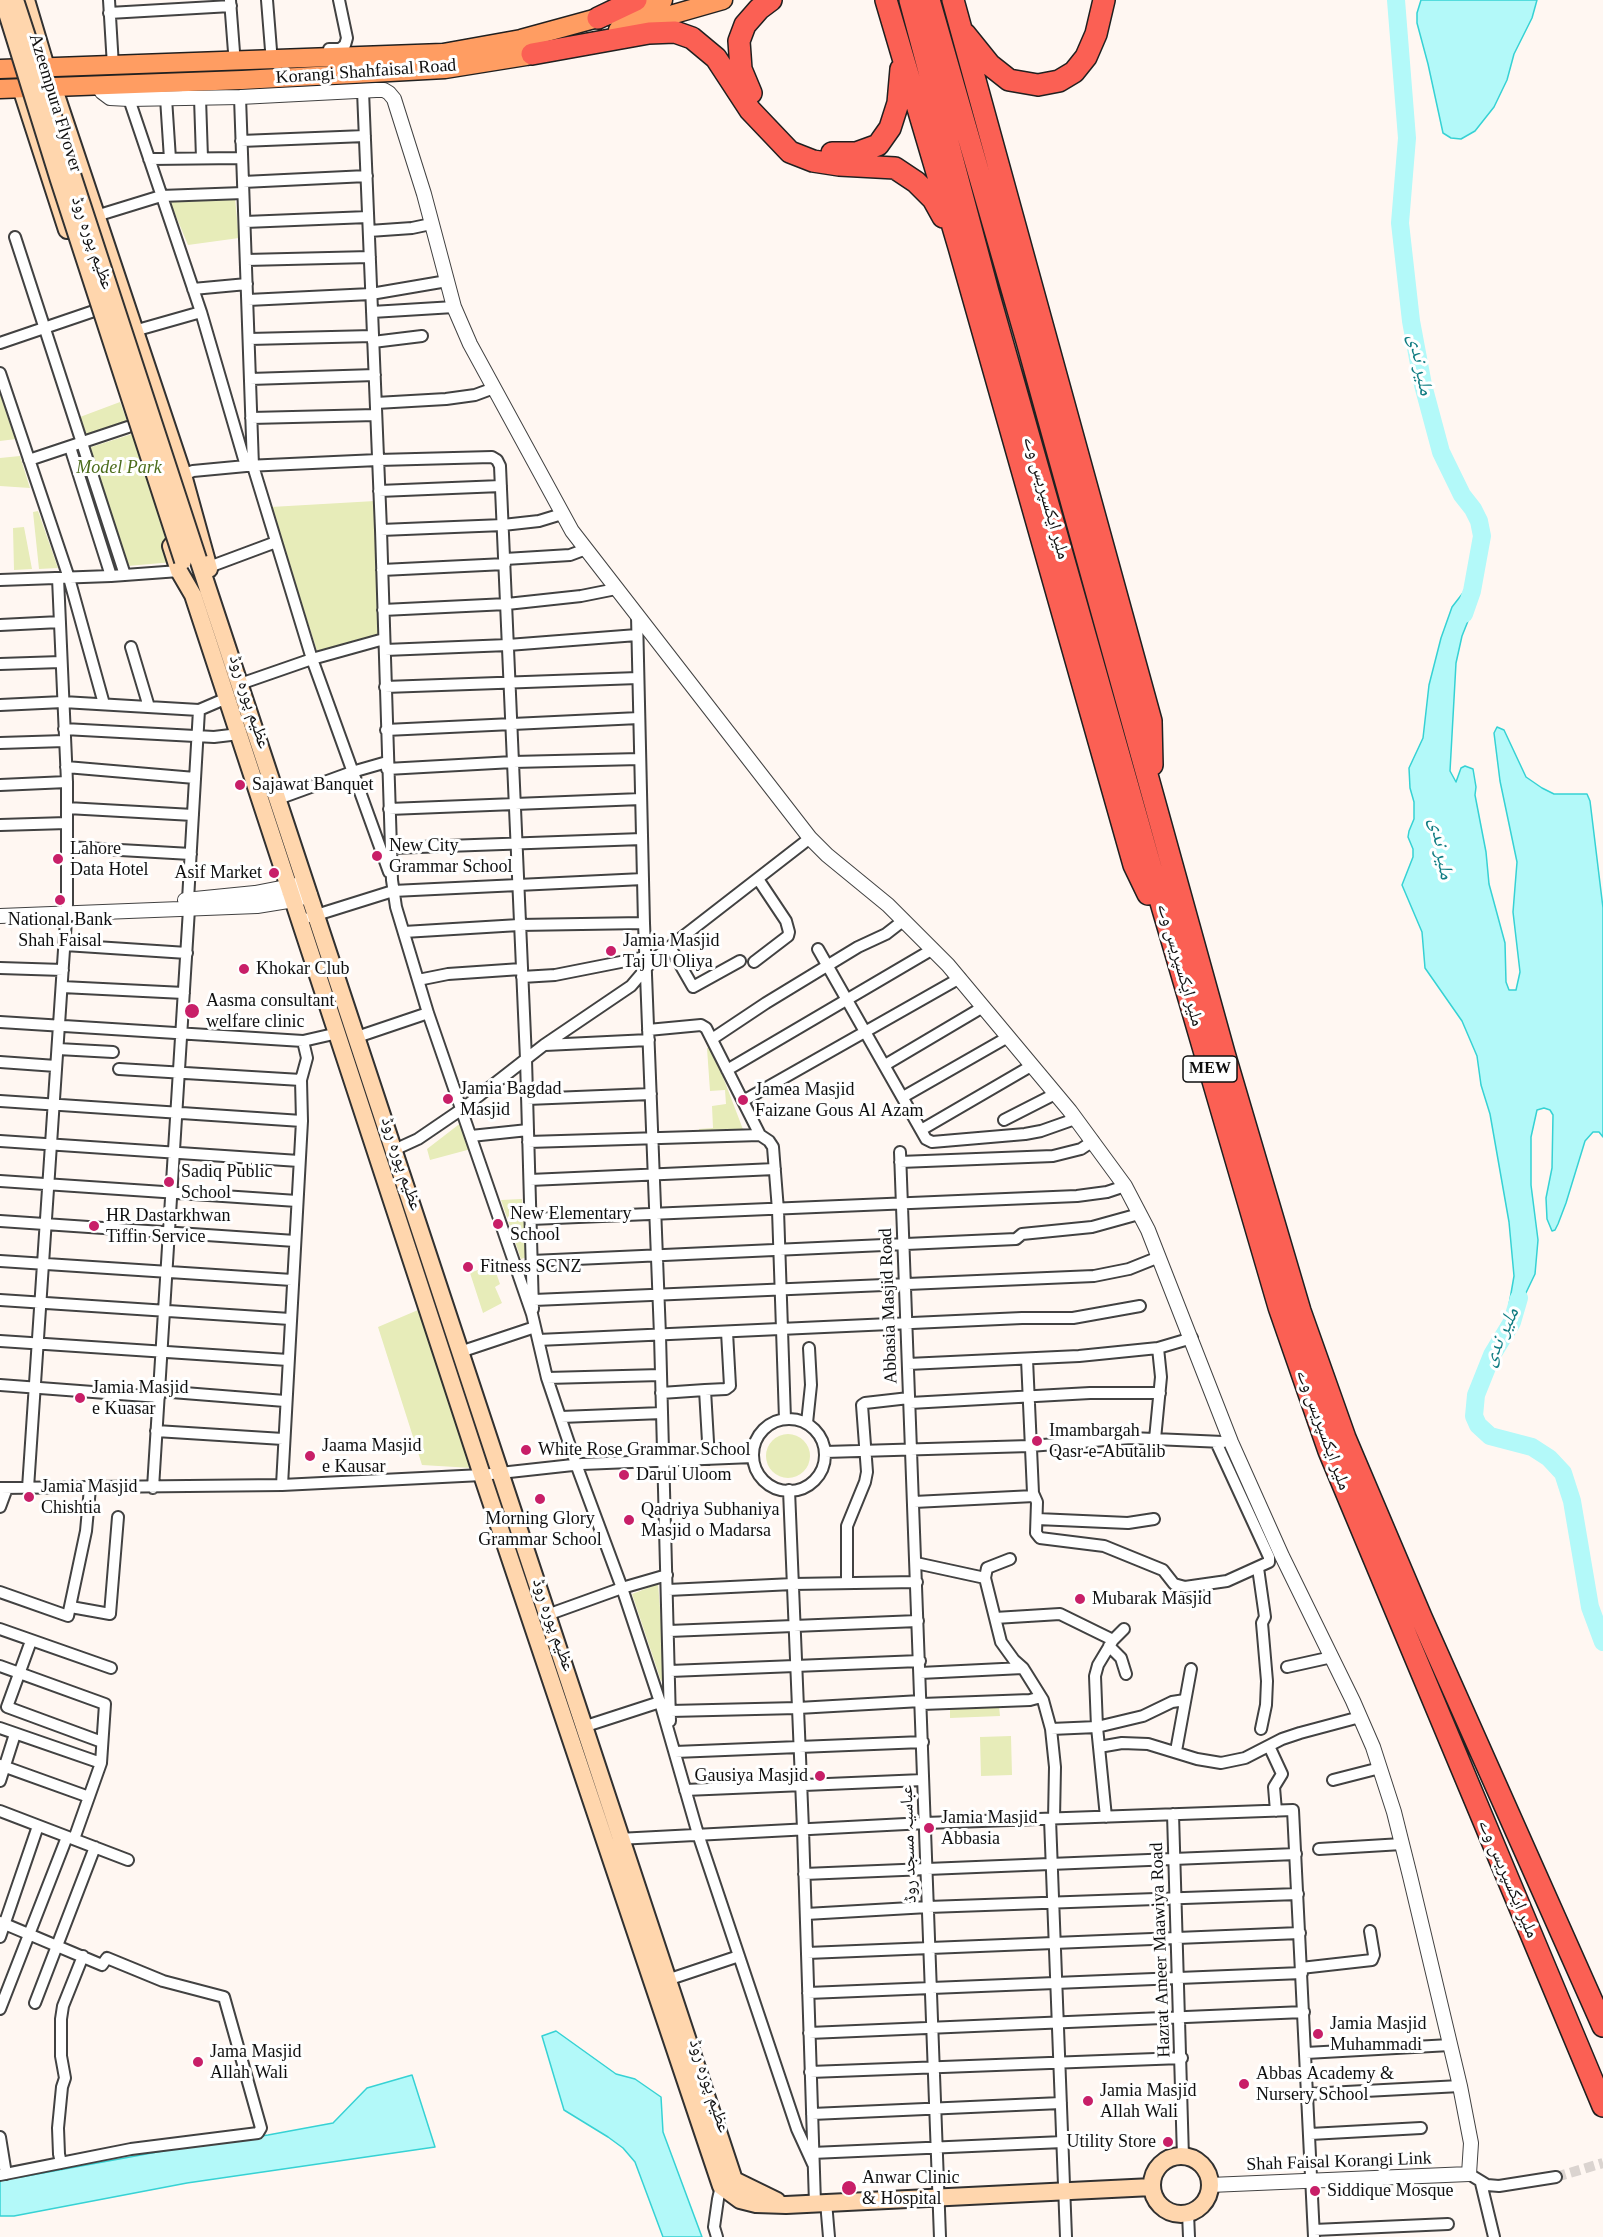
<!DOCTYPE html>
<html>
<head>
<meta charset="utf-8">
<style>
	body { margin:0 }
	canvas { display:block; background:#fff7f2 }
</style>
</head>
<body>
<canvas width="1603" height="2237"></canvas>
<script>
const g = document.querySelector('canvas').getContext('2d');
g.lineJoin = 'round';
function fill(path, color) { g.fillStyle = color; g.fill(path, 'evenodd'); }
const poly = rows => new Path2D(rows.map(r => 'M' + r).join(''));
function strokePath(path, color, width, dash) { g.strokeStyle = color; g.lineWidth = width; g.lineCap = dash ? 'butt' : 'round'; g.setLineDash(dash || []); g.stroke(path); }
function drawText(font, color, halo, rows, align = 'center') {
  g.font = font + ' "Times New Roman","Noto Naskh Arabic",serif'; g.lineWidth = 6; g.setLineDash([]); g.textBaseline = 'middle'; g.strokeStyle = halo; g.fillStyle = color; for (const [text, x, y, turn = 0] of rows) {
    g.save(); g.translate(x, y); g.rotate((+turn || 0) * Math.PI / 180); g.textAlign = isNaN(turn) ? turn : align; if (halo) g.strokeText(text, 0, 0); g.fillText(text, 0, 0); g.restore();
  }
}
const green = poly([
	[168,197,235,198,239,238,188,245],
	[0,390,16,439,0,441],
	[120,402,127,421,87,436,80,417],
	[132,434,173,562,128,566,88,448],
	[20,456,30,488,0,486,0,458],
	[375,501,381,640,317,651,271,507],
	[38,511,58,568,39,569,33,512],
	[24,527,32,569,14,570,13,528],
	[707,1048,712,1048,744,1132,699,1135,699,1129,713,1128,712,1106,726,1104,725,1090,710,1091],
	[462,1122,471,1149,430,1160,427,1149],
	[522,1199,527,1257,521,1259,501,1200],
	[493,1264,500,1284,495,1287,502,1303,483,1313,470,1273],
	[418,1310,472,1468,422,1465,378,1327],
	'766 1456a22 22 0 1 1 44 0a22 22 0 1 1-44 0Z',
	[658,1584,666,1679,661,1681,632,1594],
	[999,1706,1000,1716,950,1718,950,1708],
	[1011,1736,1012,1775,981,1776,980,1737]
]);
const water = poly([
	[1421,0,1537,0,1532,18,1514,54,1507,80,1494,107,1475,131,1461,139,1451,138,1443,133,1428,64,1417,23,1417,13,1421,0],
	[1466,589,1470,589,1475,596,1474,606,1462,636,1456,663,1450,771,1456,782,1461,768,1465,766,1473,769,1476,787,1475,795,1486,852,1489,884,1505,943,1506,982,1509,990,1516,990,1520,972,1513,912,1517,862,1500,781,1494,733,1497,727,1504,730,1526,777,1542,788,1554,794,1587,794,1590,801,1603,908,1603,1137,1599,1132,1593,1132,1585,1141,1566,1203,1558,1224,1555,1230,1552,1231,1547,1219,1546,1198,1552,1168,1553,1115,1550,1110,1544,1108,1537,1110,1531,1137,1531,1185,1538,1240,1535,1274,1512,1322,1509,1305,1514,1276,1509,1222,1490,1114,1481,1085,1477,1056,1462,1021,1425,968,1422,932,1402,885,1413,857,1413,849,1408,837,1409,831,1414,819,1414,802,1410,788,1409,768,1423,738,1429,685,1441,638,1452,607,1466,589],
	[556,2031,616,2074,635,2079,661,2097,663,2132,702,2237,663,2237,635,2162,623,2148,608,2137,564,2110,542,2036,556,2031],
	[412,2075,435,2147,187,2183,14,2216,0,2216,0,2179,21,2177,168,2150,268,2135,333,2123,367,2088,412,2075]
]);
const river = poly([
	[1396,0,1407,138,1400,223,1411,321,1423,385,1441,452,1462,495,1473,509,1479,521,1482,536,1472,591,1464,614],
	[1519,1298,1512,1322,1492,1355,1476,1395,1474,1416,1478,1425,1490,1436,1532,1447,1549,1458,1563,1473,1572,1501,1590,1607,1603,1642]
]);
const minorTunnel = poly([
	[1556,2177,1603,2163]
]);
const minor = poly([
	[109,0,113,66],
	[230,0,234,52],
	[267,0,271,50],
	[109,13,231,6],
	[329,49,340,49,345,45,347,38,339,0],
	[363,91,381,530,392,880,396,907,428,1013,532,1314,547,1378,576,1464,622,1588,660,1702,698,1834,797,2129,813,2164],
	[240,97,253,466,312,659,389,872],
	[166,98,170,159],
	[200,98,202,158],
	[129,99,201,312,246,466],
	[241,141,365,136],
	[149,159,242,158],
	[243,182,367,176],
	[96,216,161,196,243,193],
	[245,222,368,217],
	[369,231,412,228,431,224],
	[15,237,125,575],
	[246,260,370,257],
	[193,289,247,284],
	[248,300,371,294,447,281],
	[372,312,454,307],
	[134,331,201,312],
	[249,339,373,336],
	[373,342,422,336],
	[0,343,94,311],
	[0,373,69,578,104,704],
	[250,379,375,375],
	[376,403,446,399,475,395,494,388],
	[251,418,376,415],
	[70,447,111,576],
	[29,460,128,427],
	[183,475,193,471,246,466,378,460,492,457,497,460,500,466,526,1059,533,1309],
	[379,491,501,486],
	[381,530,503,525,539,521,562,514],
	[505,559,570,555,586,549],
	[209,567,276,542],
	[382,570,505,564],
	[0,580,111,576,179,571],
	[383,610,507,604,581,596,616,589],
	[637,616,644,923,660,1335,670,1721],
	[0,625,60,622],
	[131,647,149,707],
	[385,650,508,645,637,635],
	[0,664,61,662],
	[240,684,312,659,384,639],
	[385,687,638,678],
	[0,705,63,702,199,710],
	[64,729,214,737,239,734],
	[386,730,639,718],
	[0,743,65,741],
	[66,767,195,778],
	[387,769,513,762,640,759],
	[0,785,67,782],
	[278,799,352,772,387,762],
	[67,808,193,815],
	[389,809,641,799],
	[0,825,67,823],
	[67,847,191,854],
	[391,848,642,839],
	[188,900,199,710,227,698],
	[310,917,393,891,643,879],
	[404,932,519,925,644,923],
	[65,945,187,953],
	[670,947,693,987,740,961],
	[818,949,926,1139,932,1142,1025,1134,1041,1131,1075,1119],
	[754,962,788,936,789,932,786,921,758,879],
	[0,968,63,970],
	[522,977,555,975,646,957],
	[418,980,448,974,521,969],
	[62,987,184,993],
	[0,1022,303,1041,338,1033],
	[648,1030,701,1025,706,1028,760,1135],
	[357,1037,428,1013],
	[712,1039,766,1003,858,947,886,934,904,920],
	[545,1045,649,1040],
	[58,1049,113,1052],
	[0,1062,56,1066],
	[885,1065,983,1007],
	[119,1069,301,1080],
	[727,1070,933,949],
	[903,1097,1008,1037],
	[527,1099,651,1094],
	[0,1101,302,1121],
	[743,1101,960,978],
	[1004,1120,1055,1094],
	[921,1130,1031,1066],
	[471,1136,528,1130],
	[0,1141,299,1161],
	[528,1142,760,1135,769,1141,773,1147,778,1210,785,1419],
	[394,1150,418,1139,462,1109,544,1045,631,986,654,959,810,838],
	[900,1152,940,2237],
	[900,1162,1053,1156,1081,1149,1093,1141],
	[530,1180,775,1169],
	[0,1181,297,1201],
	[531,1219,1077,1196,1107,1192,1125,1186],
	[0,1221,295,1241],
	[0,1261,292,1280],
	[532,1261,1016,1239,1022,1234,1092,1227,1139,1214],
	[0,1300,290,1319],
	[534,1300,1094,1276,1129,1269,1159,1257],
	[538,1340,1022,1318,1073,1318,1140,1306],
	[0,1341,288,1360],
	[460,1352,535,1327],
	[1027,1359,1033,1493,1037,1502,1036,1533,1040,1538,1104,1546,1163,1570,1174,1584,1185,1587,1227,1581,1269,1562,1269,1557,1216,1442],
	[908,1364,1079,1356,1158,1348,1192,1338],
	[547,1378,661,1375],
	[0,1385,159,1397],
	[705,1390,726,1389,730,1386,727,1332],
	[159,1391,285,1401],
	[661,1393,705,1390,709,1459],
	[910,1403,1090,1393,1160,1393],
	[561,1417,662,1413],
	'753 1455a36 36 0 1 1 72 0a36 36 0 1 1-72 0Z',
	[807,1423,811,1385,809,1348],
	[156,1431,283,1439],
	[1155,1439,1161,1377,1158,1348],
	[825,1452,1030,1446,1131,1438,1223,1442],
	[282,1485,302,1121,301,1080,307,1058,303,1041],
	[0,1488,282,1485,482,1475,582,1464,753,1457],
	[28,1488,67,905,67,782,58,578],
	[153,1488,189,909],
	[789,1490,803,1829,815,2203],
	[914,1502,1034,1496],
	[0,1507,7,1488],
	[1037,1519,1128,1523,1154,1519],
	[1010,1559,987,1568,985,1578,1001,1642,1014,1660,1023,1668,1043,1700,1051,1729,1055,1767,1054,1819],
	[916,1563,985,1578],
	[1258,1568,1265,1617,1262,1623,1267,1681,1266,1705,1261,1729],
	[847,1583,847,1526,865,1482,867,1472,862,1405,865,1403,909,1398],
	[668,1590,793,1584,917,1582],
	[0,1592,68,1616,86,1531,90,1488],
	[71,1607,110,1614,118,1517],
	[547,1615,622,1588,667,1575],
	[995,1618,1060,1614,1113,1640],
	[0,1629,111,1668],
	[669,1631,918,1621],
	[31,1641,7,1707,102,1742],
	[1109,1646,1121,1658,1126,1674],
	[0,1666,105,1704,101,1763,74,1839],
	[1287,1667,1332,1657],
	[670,1671,920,1661],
	[920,1673,1023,1668],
	[922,1704,1030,1700,1041,1697],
	[670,1711,798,1708,921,1701],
	[583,1727,660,1702],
	[0,1728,101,1763],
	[1051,1729,1097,1727,1143,1716,1172,1702,1185,1700],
	[1269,1746,1282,1774,1274,1787,1276,1811],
	[1099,1747,1122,1743,1148,1744,1197,1759,1221,1763,1245,1758,1282,1739,1300,1733,1360,1717],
	[1176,1751,1191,1669],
	[675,1752,923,1742],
	[0,1765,89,1797],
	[1333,1780,1380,1768],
	[0,1781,15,1734],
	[685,1790,923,1780],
	[0,1811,128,1860],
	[1173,1814,1183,2157],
	[1106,1817,1097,1727,1095,1676,1098,1665,1113,1640,1124,1629],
	[1050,1819,1066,2237],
	[618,1839,925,1823,1293,1810,1314,2237],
	[1319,1849,1402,1844],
	[804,1874,1296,1854],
	[806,1914,928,1907,1298,1894],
	[0,1922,102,1965,107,1958,163,1981,224,1997,261,2128,258,2133,131,2149,0,2175],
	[0,1937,38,1826],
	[807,1953,1300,1933],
	[1301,1968,1372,1960,1374,1955,1370,1931],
	[667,1980,739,1956],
	[808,1993,1302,1973],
	[35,2003,95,1847],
	[0,2009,67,1837],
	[809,2033,1304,2012],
	[1306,2053,1450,2045],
	[810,2072,1182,2058],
	[1308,2094,1460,2086],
	[812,2114,1061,2103],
	[1310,2134,1421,2128],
	[0,2137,6,2174],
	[812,2153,1063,2142],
	[61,2163,59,2154,58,2128,62,2087,65,2078,61,2056,61,2019,63,2006,83,1956],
	[1469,2174,1487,2185,1499,2186,1556,2177],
	[1481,2183,1494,2237],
	[826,2202,829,2237],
	[1188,2213,1189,2237],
	[1314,2230,1448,2224],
	[717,2237,714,2227,718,2199,721,2186,725,2184]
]);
const tertiary = poly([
	[98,85,102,92,110,98,129,99,240,97,376,90,384,90,389,93,394,99,424,194,454,307,470,344,572,531,810,838,827,855,888,905,948,965,1070,1111,1125,1186,1148,1230,1231,1442,1282,1556,1353,1701,1373,1747,1394,1812,1410,1876,1460,2086,1471,2143,1469,2174,1210,2185],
	[185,900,255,893,296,885],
	[0,916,257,906,294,900,310,895]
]);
const secondary = poly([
	[26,0,46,67],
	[53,86,183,475,209,569],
	[21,88,67,230],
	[171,546,179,571,193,595,482,1475,721,2186,740,2200,756,2204,786,2205,1152,2187],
	[198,559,734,2180,777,2201],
	'1152 2185a29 29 0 1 1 58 0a29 29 0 1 1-58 0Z'
]);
const primary = poly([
	[618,30,723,0],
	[0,69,443,53,521,39,663,0],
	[0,89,242,80,445,69,526,56,545,51]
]);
const motorway = poly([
	[886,0,959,247,1134,865,1148,894],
	[910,0,988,292,1155,882,1279,1307,1329,1451,1603,2106],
	[929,0,1027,341,1224,1053,1300,1311,1345,1438,1421,1617,1603,2026],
	[953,0,1151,721,1152,765],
	[598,18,636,0],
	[965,34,990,65,1009,80,1038,85,1059,81,1074,72,1086,57,1096,34,1104,0],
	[532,54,649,33,675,32,692,38,716,58,750,110,790,152,813,161,839,165,895,168,916,182,933,199,943,217],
	[751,93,741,69,739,41,745,25,759,9,771,0],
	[832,153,856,153,878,145,890,128,898,103,901,69]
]);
const secondaryBridge = poly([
	[3,0,59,180,183,561],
	[15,0,198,559]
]);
const markers = [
	[240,785,6,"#c81f68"],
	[377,856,6,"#c81f68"],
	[58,859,6,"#c81f68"],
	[274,873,6,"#c81f68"],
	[60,900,6,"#c81f68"],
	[611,951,6,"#c81f68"],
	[244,969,6,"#c81f68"],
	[192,1011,8,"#c81f68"],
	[448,1099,6,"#c81f68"],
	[743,1100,6,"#c81f68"],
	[169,1182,6,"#c81f68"],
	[498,1224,6,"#c81f68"],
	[94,1226,6,"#c81f68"],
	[468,1267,6,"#c81f68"],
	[80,1398,6,"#c81f68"],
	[1037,1441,6,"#c81f68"],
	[526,1450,6,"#c81f68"],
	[310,1456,6,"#c81f68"],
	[624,1475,6,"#c81f68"],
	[29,1497,6,"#c81f68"],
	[540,1499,6,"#c81f68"],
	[629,1520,6,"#c81f68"],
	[1080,1599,6,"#c81f68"],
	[820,1776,6,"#c81f68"],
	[929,1828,6,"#c81f68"],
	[1318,2034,6,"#c81f68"],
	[198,2062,6,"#c81f68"],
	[1244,2084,6,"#c81f68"],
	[1088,2101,6,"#c81f68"],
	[1168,2142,6,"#c81f68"],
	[849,2188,8,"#c81f68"],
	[1315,2191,6,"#c81f68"]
];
const shields = [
	[1210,1069,54]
];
const shieldNames = [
	["MEW",1210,1069]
];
const streetNames = [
	["Korangi Shahfaisal Road",366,72,-4],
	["Azeempura Flyover",55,103,73],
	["عظیم پورہ روڈ",92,243,71],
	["ملیر ایکسپریس وے",1046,498,74],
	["عظیم پورہ روڈ",249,702,72],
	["ملیر ایکسپریس وے",1180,965,74],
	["عظیم پورہ روڈ",401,1164,72],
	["Abbasia Masjid Road",889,1306,-92],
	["ملیر ایکسپریس وے",1323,1430,70],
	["عظیم پورہ روڈ",553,1625,71],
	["عباسیہ مسجد روڈ",909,1844,-92],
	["ملیر ایکسپریس وے",1508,1879,67],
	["Hazrat Ameer Maawiya Road",1161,1950,-92],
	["عظیم پورہ روڈ",709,2086,72],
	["Shah Faisal Korangi Link",1339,2162,-2]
];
const parkNames = [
	["Model Park",119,468]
];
const poiNames = [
	["Sajawat Banquet",252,785],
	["New City",389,846],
	["Grammar School",389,867],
	["Lahore",70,849],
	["Data Hotel",70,870],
	["Asif Market",262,873,"right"],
	["National Bank",60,920,"center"],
	["Shah Faisal",60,941,"center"],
	["Jamia Masjid",623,941],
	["Taj Ul Oliya",623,962],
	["Khokar Club",256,969],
	["Aasma consultant",206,1001],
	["welfare clinic",206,1022],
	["Jamia Bagdad",460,1089],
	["Masjid",460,1110],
	["Jamea Masjid",755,1090],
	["Faizane Gous Al Azam",755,1111],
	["Sadiq Public",181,1172],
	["School",181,1193],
	["New Elementary",510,1214],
	["School",510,1235],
	["HR Dastarkhwan",106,1216],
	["Tiffin Service",106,1237],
	["Fitness SCNZ",480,1267],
	["Jamia Masjid",92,1388],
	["e Kuasar",92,1409],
	["Imambargah",1049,1431],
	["Qasr-e-Abutalib",1049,1452],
	["Jaama Masjid",322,1446],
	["e Kausar",322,1467],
	["White Rose Grammar School",538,1450],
	["Darul Uloom",636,1475],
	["Jamia Masjid",41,1487],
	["Chishtia",41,1508],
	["Qadriya Subhaniya",641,1510],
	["Masjid o Madarsa",641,1531],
	["Morning Glory",540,1519,"center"],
	["Grammar School",540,1540,"center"],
	["Mubarak Masjid",1092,1599],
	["Gausiya Masjid",808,1776,"right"],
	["Jamia Masjid",941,1818],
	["Abbasia",941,1839],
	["Jamia Masjid",1330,2024],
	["Muhammadi",1330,2045],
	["Jama Masjid",210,2052],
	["Allah Wali",210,2073],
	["Abbas Academy &",1256,2074],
	["Nursery School",1256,2095],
	["Jamia Masjid",1100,2091],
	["Allah Wali",1100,2112],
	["Utility Store",1156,2142,"right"],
	["Anwar Clinic",862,2178],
	["& Hospital",862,2199],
	["Siddique Mosque",1327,2191]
];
const waterNames = [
	["ملیر ندی",1420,365,79],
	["ملیر ندی",1441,849,80],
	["ملیر ندی",1501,1337,-65]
];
fill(green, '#e7ecb9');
fill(water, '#b3f9f9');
strokePath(water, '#36d2d4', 1.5);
strokePath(river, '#b3f9f9', 18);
strokePath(minorTunnel, '#dbd4d0', 10, [10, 5]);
strokePath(minor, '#424242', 14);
strokePath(tertiary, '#424242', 16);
strokePath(secondary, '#313131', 20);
strokePath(primary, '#202020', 21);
strokePath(motorway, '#202020', 24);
strokePath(minor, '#fff', 10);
strokePath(tertiary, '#fff', 14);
strokePath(secondary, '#ffd6ad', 16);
strokePath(primary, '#ff9d62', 18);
strokePath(motorway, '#fb6054', 21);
strokePath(secondaryBridge, '#313131', 20, []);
strokePath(secondaryBridge, '#ffd6ad', 16);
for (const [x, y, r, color] of markers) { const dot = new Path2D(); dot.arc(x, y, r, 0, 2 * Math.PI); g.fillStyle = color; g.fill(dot); strokePath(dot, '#fff', 2); }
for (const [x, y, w] of shields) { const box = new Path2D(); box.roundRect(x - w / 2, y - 13, w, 26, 4.5); g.fillStyle = '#fff'; g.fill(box); strokePath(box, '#0f0f0f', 1.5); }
drawText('bold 16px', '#0f0f0f', null, shieldNames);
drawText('18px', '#0f0f0f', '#fff', streetNames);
drawText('italic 18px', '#4b6c1b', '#fff', parkNames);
drawText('18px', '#0f0f0f', '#fff', poiNames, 'left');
drawText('italic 20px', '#117d83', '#fff', waterNames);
</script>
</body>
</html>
